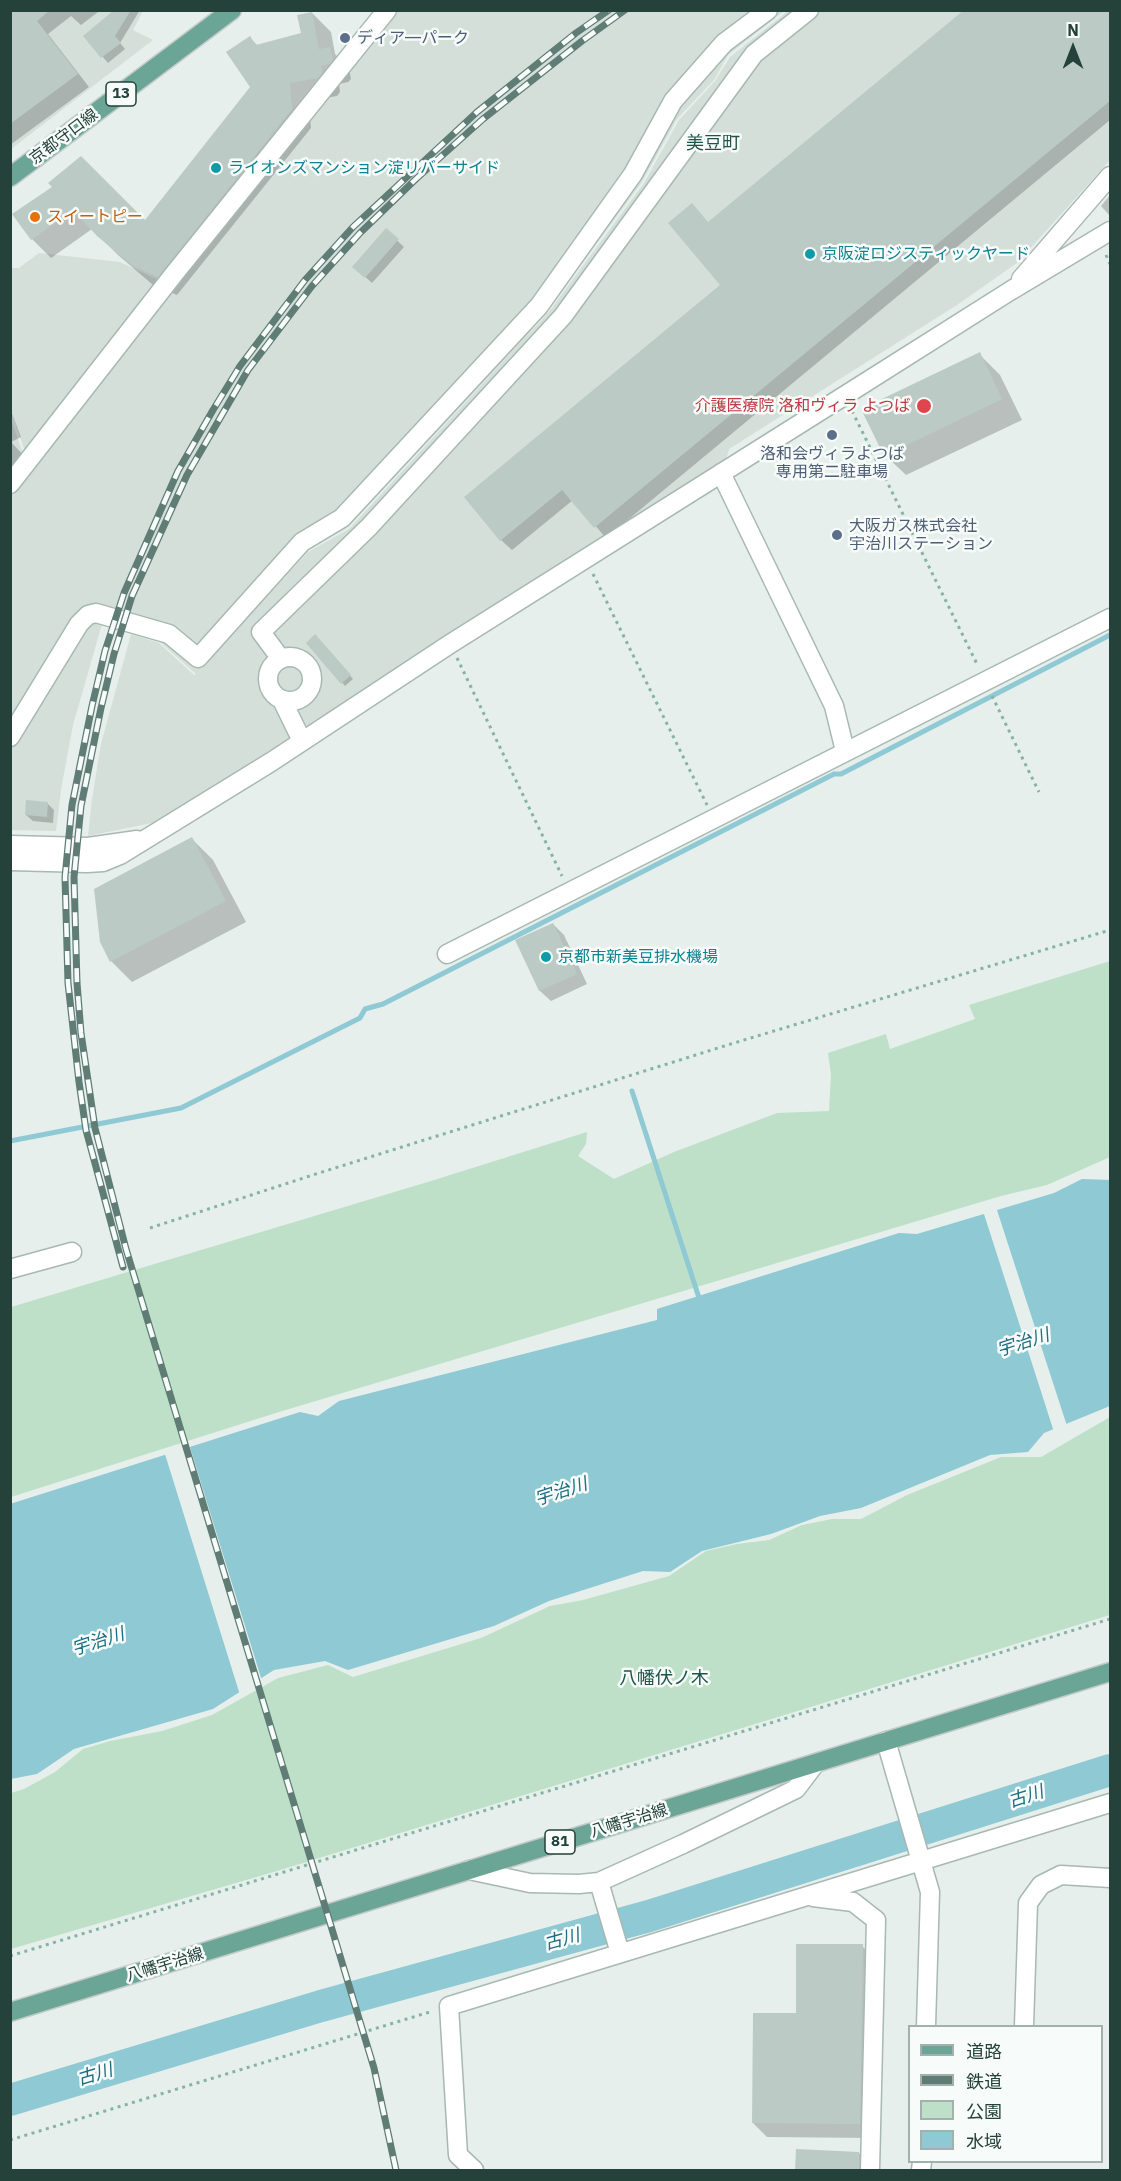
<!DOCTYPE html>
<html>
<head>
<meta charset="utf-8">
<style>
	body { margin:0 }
	#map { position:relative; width:1121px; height:2181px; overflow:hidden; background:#e6efeb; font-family:"IBM Plex Sans","Noto Sans JP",sans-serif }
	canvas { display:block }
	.frame { position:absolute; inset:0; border:12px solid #24423a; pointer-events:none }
	.legend { position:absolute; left:908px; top:2025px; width:195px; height:138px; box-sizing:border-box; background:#f7fbf9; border:2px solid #a3b1ad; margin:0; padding:8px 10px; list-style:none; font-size:18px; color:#24423a }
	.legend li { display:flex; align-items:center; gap:12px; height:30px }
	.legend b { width:30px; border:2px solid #a3b1ad }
	.north { position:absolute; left:1043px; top:18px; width:60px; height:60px; -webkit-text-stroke:4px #f7fbf9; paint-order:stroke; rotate:0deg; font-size:16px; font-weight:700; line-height:24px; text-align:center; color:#24423a }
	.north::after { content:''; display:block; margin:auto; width:21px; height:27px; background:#24423a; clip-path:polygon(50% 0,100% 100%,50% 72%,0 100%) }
</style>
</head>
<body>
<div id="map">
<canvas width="1121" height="2181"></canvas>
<div class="frame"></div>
<ul class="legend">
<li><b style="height:8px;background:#6aa596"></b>道路</li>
<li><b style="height:8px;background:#5f7d75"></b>鉄道</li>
<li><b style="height:16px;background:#bfe0c8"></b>公園</li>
<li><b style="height:16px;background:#8ec9d4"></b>水域</li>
</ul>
<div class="north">N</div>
</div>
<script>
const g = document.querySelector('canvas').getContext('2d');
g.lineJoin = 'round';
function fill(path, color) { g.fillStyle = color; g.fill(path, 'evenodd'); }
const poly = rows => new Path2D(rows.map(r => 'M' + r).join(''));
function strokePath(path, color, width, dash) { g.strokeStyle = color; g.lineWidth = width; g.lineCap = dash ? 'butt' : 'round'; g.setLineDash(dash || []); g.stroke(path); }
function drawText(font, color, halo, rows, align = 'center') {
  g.font = font + ' "IBM Plex Sans","Noto Sans JP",sans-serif'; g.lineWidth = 5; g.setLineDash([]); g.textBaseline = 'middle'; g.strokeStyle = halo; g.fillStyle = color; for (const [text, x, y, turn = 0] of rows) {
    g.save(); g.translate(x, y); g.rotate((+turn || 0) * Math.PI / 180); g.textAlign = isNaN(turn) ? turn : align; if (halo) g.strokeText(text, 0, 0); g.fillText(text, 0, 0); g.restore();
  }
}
const built = poly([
	[11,11,143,11,133,30,153,40,11,149],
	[380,11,784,11,728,55,714,80,677,119,642,182,547,311,525,338,548,313,644,183,679,120,715,81,730,57,788,11,1110,11,1110,160,1017,263,957,305,729,449,726,460,157,822,88,836,92,799,101,744,131,634,159,643,194,675,196,674,160,642,102,624,73,725,61,790,56,831,11,830,10,471,26,455,11,410,10,268,19,268,39,253,120,262,161,281],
	[523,340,349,529,308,552,208,660,307,551,347,528],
	[10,417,24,456,11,466,10,466]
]);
const green = poly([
	[1110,961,1110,1157,1047,1185,1001,1196,279,1412,11,1497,11,1307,431,1181,587,1132,586,1144,578,1156,614,1179,674,1152,777,1113,829,1111,831,1074,828,1053,886,1034,890,1049,975,1019,969,1005],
	[1110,1417,1110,1615,277,1871,11,1949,11,1793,24,1789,55,1772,83,1749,110,1741,162,1731,212,1715,278,1678,328,1665,353,1677,481,1638,550,1606,583,1600,669,1576,706,1551,737,1544,769,1540,802,1525,832,1519,861,1519,907,1495,1001,1457,1041,1457]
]);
const water = poly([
	[1082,1179,1110,1180,1110,1406,1044,1433,1028,1452,990,1455,861,1508,820,1516,771,1534,702,1551,670,1572,643,1571,549,1601,494,1626,348,1670,325,1661,274,1670,213,1709,74,1749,37,1774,11,1779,10,1504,300,1412,318,1416,339,1401,657,1320,657,1309,899,1233,917,1234,1054,1193]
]);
const pier = poly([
	[996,1207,1067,1426,1054,1432,983,1211],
	[189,1444,262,1681,240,1695,164,1451]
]);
const shadow = poly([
	[10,10,98,12,81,25,71,16,48,34,89,87,10,145],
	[116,10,140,10,120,43,125,49,108,63,85,36],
	[966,10,1110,10,1110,120,606,538,573,500,512,550,501,540,722,286,709,223],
	[312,13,331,32,335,54,349,68,351,79,348,82,339,84,340,92,337,96,308,101,311,128,177,295,153,285,118,255,92,229,51,258,32,239,54,187,145,222,251,87,250,38,258,46,303,34],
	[1110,195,1110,216,1101,206],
	[386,230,404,247,372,283,361,273],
	[979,354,1000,375,1022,420,906,475,885,455],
	[10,408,21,437,11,442,26,458,10,469],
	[315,636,353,679,345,686,308,643],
	[47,803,54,810,53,823,33,821,26,815],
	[192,839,213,860,246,922,132,982,111,961],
	[553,924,564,935,587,984,551,1001,540,991,517,941],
	[862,1946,876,1960,873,2138,767,2137,753,2123,797,2014],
	[798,2151,859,2153,869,2164,869,2170,797,2170]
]);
const stream = poly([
	[632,1091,700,1301],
	[10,1141,181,1108,360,1018,365,1009,383,1004,834,774,841,774,1110,635]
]);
const river = poly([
	[10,2100,321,2006,649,1916,1110,1770]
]);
const building = poly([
	[10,10,50,10,37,21,78,74,10,124],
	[114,10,131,10,115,36,121,43,101,58,83,36],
	[964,10,1110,10,1110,101,594,528,562,490,500,541,464,497,720,285,668,223,692,203,708,222],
	[312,12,319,49,330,47,333,60,329,64,321,66,322,73,318,78,290,83,292,109,158,277,133,266,97,236,73,210,31,240,12,214,52,187,48,183,81,156,145,220,250,87,226,52,250,36,256,45,301,33,297,15],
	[386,228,399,239,365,278,352,267],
	[980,352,1002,399,884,456,861,409],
	[315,634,351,675,341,684,306,643],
	[26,800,48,802,47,817,25,815],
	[192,837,226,901,110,962,100,942,94,889],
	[553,923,577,974,539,991,515,940],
	[796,1944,863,1944,860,2124,752,2123,753,2013,796,2013],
	[796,2149,859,2152,859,2170,795,2170]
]);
const path = poly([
	[1106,255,1110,264],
	[852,411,978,666],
	[593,574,707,805],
	[457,658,562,876],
	[992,696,1039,792],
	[150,1228,319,1173,734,1043,1110,930],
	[10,1956,1110,1619],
	[10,2140,433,2011]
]);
const minor = poly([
	[1021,279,1110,176],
	[721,473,834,706,845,751],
	[10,484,174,274,387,10],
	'268 679a22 22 0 1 1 44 0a22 22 0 1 1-44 0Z',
	[281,659,261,632,369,527,563,316,754,54,809,10],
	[282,700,302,741],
	[10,737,79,624,88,615,96,613,169,634,198,658,302,542,342,518,539,306,633,174,673,101,724,43,768,10],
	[10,845,88,847,137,840],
	[10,861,87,863,103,862,120,855,271,762,450,644,844,396,1010,291,1110,231],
	[447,954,1110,618],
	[10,1269,72,1252],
	[886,1741,930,1892,926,2026],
	[469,1870,530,1883,579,1884,599,1882,683,1844,796,1789,815,1764],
	[599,1882,620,1953],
	[813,1897,853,1902,876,1920,870,2170],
	[1024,2026,1028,1903,1041,1885,1061,1875,1110,1878],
	[474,2170,458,2155,449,2006,1110,1803],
	[921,2170,922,2162]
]);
const major = poly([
	[10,177,232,10],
	[10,2012,1110,1672]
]);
const rail = poly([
	[123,1267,86,1130,79,1082,68,983,65,877,72,805,92,706,105,651,124,593,178,471,213,410,240,366,305,280,353,227,477,112,576,33,609,10],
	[396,2170,374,2068,126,1249,95,1128,81,1033,77,983,74,877,81,806,101,708,114,654,132,596,187,475,248,370,312,286,360,233,417,178,483,119,582,41,625,10]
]);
const markers = [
	[345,38,6,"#5c6f8a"],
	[216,168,6,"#0f9aa8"],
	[35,217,6,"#e8710a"],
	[810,254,6,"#0f9aa8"],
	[924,406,8,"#e0444e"],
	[832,435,6,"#5c6f8a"],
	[837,535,6,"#5c6f8a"],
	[546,957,6,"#0f9aa8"]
];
const shields = [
	[121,94,30],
	[560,1842,30]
];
const shieldNames = [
	["13",121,94],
	["81",560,1842]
];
const serviceNames = [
	["ディア―パーク",357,38],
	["洛和会ヴィラよつば",832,454,"center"],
	["専用第二駐車場",832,472,"center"],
	["大阪ガス株式会社",849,526],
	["宇治川ステーション",849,544]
];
const streetNames = [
	["京都守口線",64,137,-37],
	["八幡宇治線",629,1821,-17],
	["八幡宇治線",165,1965,-17]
];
const cultureNames = [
	["ライオンズマンション淀リバーサイド",228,168],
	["京阪淀ロジスティックヤード",822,254],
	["京都市新美豆排水機場",558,957]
];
const foodNames = [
	["スイートピー",47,217]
];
const healthNames = [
	["介護医療院 洛和ヴィラ よつば",910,406]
];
const neighbourhoodNames = [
	["美豆町",713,144],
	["八幡伏ノ木",664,1679]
];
const waterNames = [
	["宇治川",1023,1343,-18],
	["宇治川",561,1492,-18],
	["宇治川",98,1642,-18],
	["古川",1026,1797,-18],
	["古川",562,1940,-15],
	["古川",95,2075,-17]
];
fill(built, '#d4dfda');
fill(green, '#bfe0c8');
fill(water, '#8ec9d4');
fill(pier, '#e6efeb');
fill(shadow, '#0003');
strokePath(stream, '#8ec9d4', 5);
strokePath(river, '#8ec9d4', 32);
fill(building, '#bbcac4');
strokePath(minor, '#a8b8b2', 21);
strokePath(major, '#c2cac8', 21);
strokePath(path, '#86b3a5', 3, [3, 4.5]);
strokePath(minor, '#fff', 18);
strokePath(major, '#6aa596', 18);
strokePath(rail, '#5f7d75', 7);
strokePath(rail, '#f7fbf9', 4.5, [14]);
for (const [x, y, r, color] of markers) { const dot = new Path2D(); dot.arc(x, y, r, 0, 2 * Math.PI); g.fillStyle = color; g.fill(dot); strokePath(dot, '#f7fbf9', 2); }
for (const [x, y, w] of shields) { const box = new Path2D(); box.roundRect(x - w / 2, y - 12, w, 24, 4.5); g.fillStyle = '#f7fbf9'; g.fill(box); strokePath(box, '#24423a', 1.5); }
drawText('bold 15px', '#24423a', null, shieldNames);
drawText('16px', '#4e5e75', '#f7fbf9', serviceNames, 'left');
drawText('16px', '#24423a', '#f7fbf9', streetNames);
drawText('16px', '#0d838f', '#f7fbf9', cultureNames, 'left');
drawText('16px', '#c56008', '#f7fbf9', foodNames, 'left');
drawText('16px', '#be3a42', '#f7fbf9', healthNames, 'right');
drawText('18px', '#1f5548', '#f7fbf9', neighbourhoodNames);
drawText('italic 18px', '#1c6f80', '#f7fbf9', waterNames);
</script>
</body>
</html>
